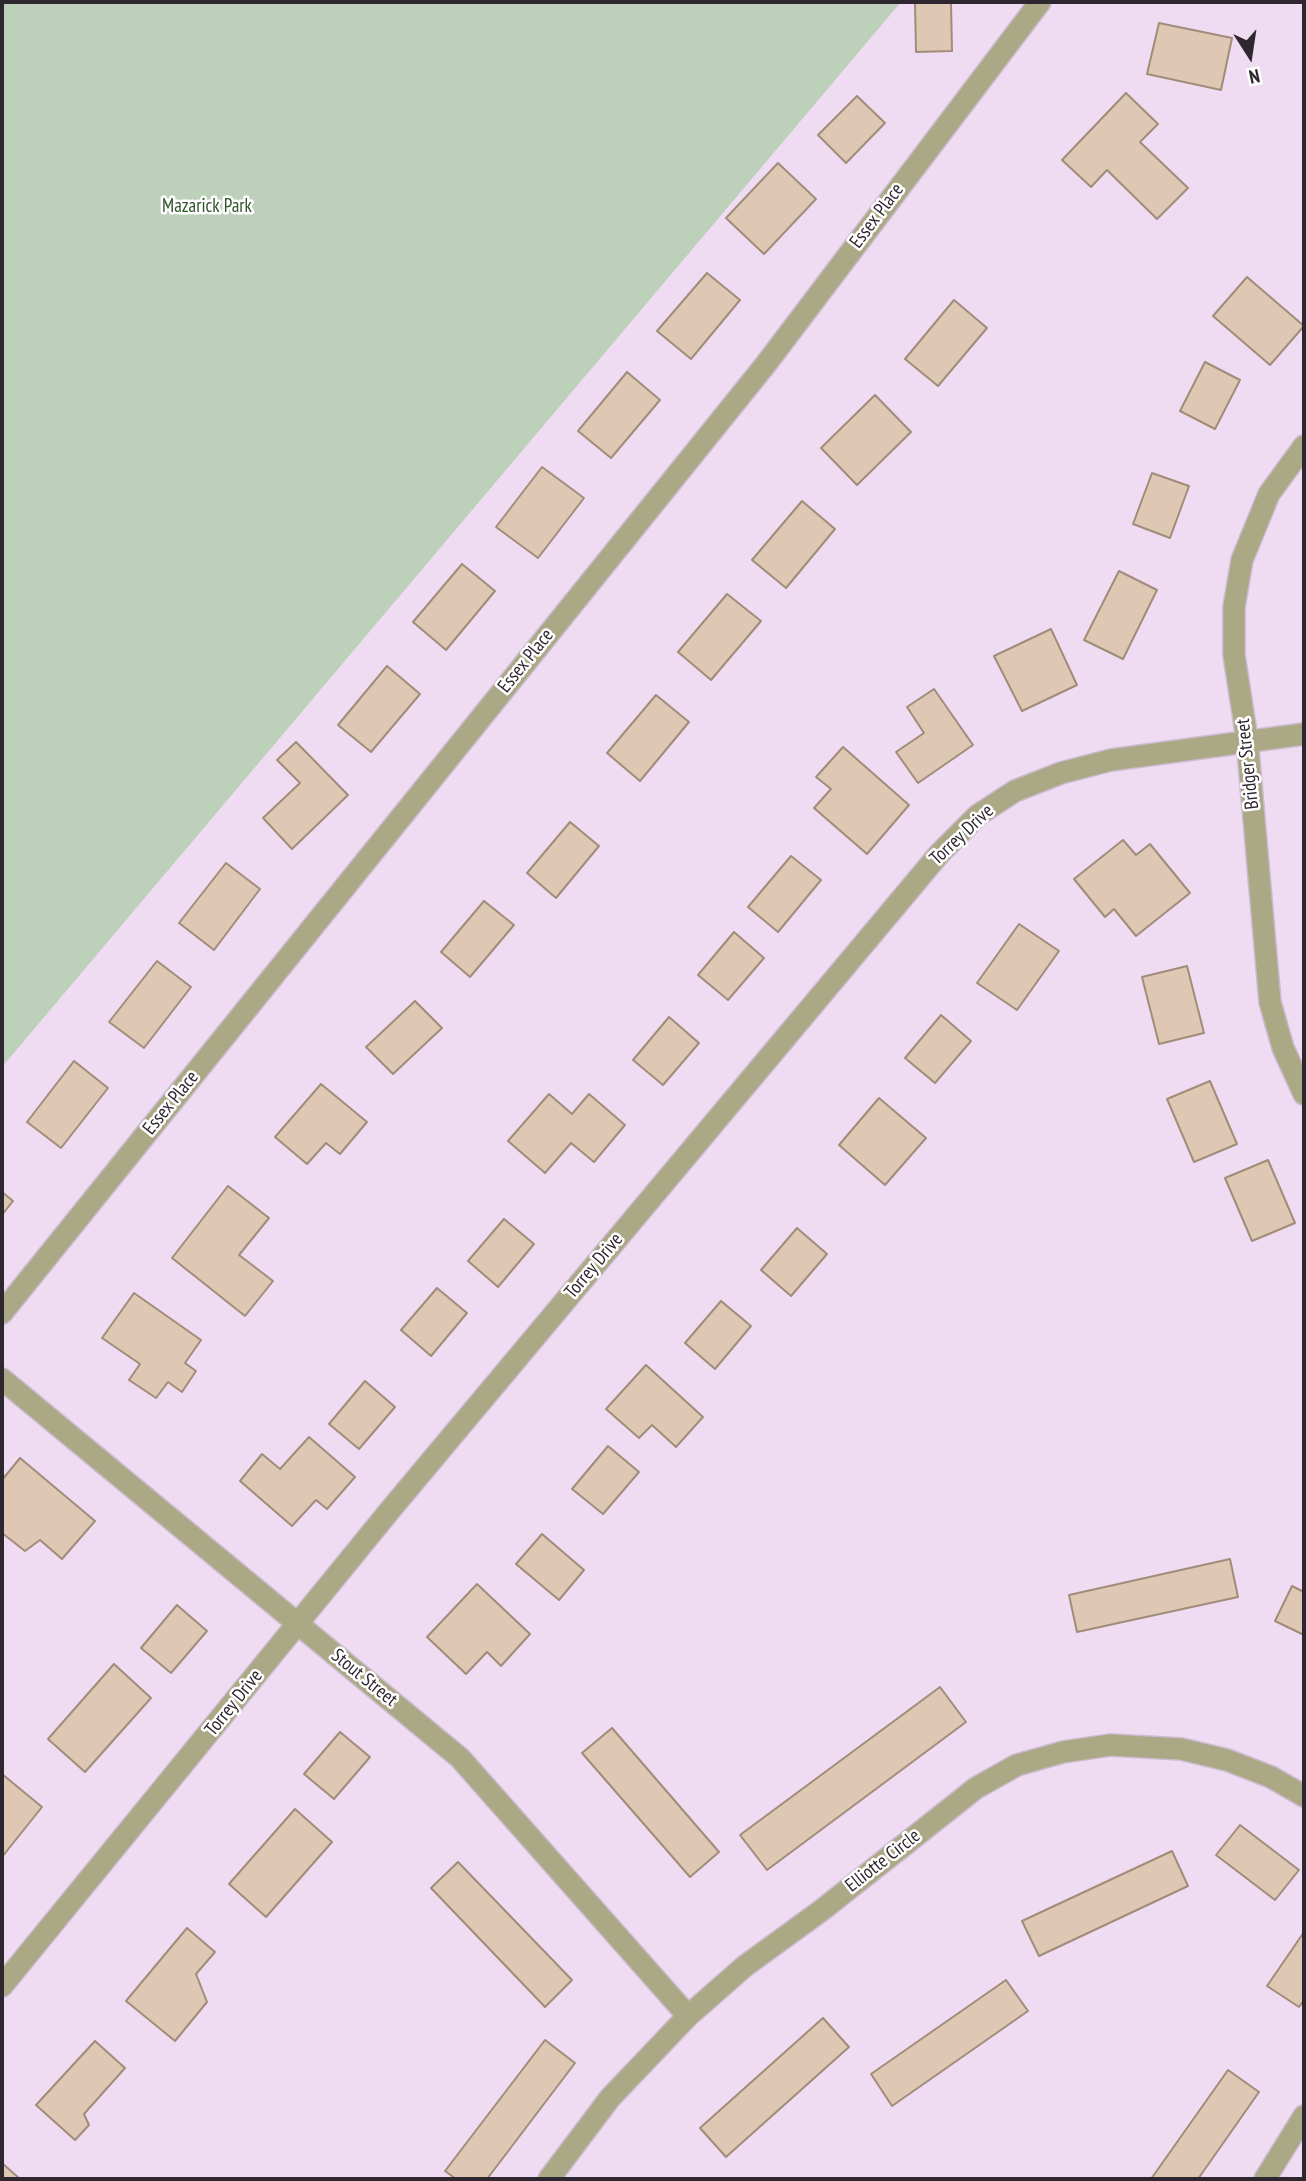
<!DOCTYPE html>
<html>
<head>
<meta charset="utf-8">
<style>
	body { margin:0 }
	#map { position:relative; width:1306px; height:2181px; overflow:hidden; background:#efdcf2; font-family:"PT Sans Narrow",sans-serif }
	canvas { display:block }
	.frame { position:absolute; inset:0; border:4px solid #2f272f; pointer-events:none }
	.north { position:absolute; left:1215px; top:21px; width:70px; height:70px; -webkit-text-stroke:5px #fff; paint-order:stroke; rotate:168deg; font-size:19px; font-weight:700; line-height:28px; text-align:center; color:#2f272f }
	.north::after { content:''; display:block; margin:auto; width:24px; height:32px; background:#2f272f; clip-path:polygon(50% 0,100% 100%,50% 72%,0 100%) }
</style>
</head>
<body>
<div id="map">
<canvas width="1306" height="2181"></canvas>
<div class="frame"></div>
<div class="north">N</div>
</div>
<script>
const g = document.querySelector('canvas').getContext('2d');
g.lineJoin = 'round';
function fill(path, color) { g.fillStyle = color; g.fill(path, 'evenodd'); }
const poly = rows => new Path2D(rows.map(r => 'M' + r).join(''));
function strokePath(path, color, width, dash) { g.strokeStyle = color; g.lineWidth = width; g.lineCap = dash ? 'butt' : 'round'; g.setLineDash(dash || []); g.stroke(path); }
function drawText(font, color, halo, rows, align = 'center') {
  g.font = font + ' "PT Sans Narrow",sans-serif'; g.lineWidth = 5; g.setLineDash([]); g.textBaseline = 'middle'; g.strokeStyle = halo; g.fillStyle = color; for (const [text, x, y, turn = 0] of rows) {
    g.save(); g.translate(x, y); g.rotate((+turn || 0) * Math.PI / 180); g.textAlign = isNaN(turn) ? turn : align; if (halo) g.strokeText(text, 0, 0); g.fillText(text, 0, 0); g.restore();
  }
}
const green = poly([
	[2,2,901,2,2,1067]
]);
const building = poly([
	[915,2,951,2,952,51,916,52,915,2],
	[1159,23,1232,38,1221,90,1147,74,1159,23],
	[1126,93,1158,124,1140,142,1188,188,1157,219,1107,170,1091,187,1062,160,1126,93],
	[857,96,885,123,846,163,818,135,857,96],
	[778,163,816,199,764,254,726,218,778,163],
	[707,273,740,300,691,359,657,331,707,273],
	[1247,277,1304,326,1270,365,1213,316,1247,277],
	[954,300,987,328,938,386,905,359,954,300],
	[1205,362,1240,380,1215,429,1180,411,1205,362],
	[627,372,660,400,611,458,578,431,627,372],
	[875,395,911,432,857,485,821,448,875,395],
	[542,467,584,498,538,558,496,527,542,467],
	[1152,473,1189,486,1170,538,1133,524,1152,473],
	[802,501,835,529,786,588,752,560,802,501],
	[462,564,495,591,446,650,413,622,462,564],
	[1119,571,1157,590,1123,659,1084,640,1119,571],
	[727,594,761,621,711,680,678,652,727,594],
	[1051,629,1077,685,1022,711,994,656,1051,629],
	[387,666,420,694,371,752,338,725,387,666],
	[934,689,973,745,918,783,896,752,924,733,907,707,934,689],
	[656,695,689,722,640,781,607,753,656,695],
	[296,742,348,795,292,849,263,818,300,783,277,760,296,742],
	[843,747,909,805,867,854,814,808,831,789,816,777,843,747],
	[570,822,599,846,556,898,527,873,570,822],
	[1123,840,1136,855,1150,844,1190,893,1136,936,1114,909,1105,917,1074,879,1123,840],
	[791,856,821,880,778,932,748,907,791,856],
	[226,863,260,889,214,950,179,923,226,863],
	[484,901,514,925,470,977,441,952,484,901],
	[1019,924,1059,951,1017,1010,977,983,1019,924],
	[734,932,764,958,728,1000,698,975,734,932],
	[157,961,191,987,144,1048,109,1022,157,961],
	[1187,966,1204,1033,1159,1044,1142,977,1187,966],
	[415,1001,442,1028,393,1074,366,1047,415,1001],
	[941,1015,971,1041,935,1083,905,1058,941,1015],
	[669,1017,699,1043,663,1085,633,1060,669,1017],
	[74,1061,108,1088,61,1148,27,1122,74,1061],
	[1210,1081,1237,1144,1194,1162,1167,1099,1210,1081],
	[321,1084,367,1122,340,1154,326,1143,307,1164,275,1137,321,1084],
	[549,1094,572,1114,589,1094,625,1125,594,1162,571,1143,545,1173,508,1141,549,1094],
	[879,1098,926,1138,885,1185,839,1145,879,1098],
	[1268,1160,1295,1223,1252,1241,1225,1178,1268,1160],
	[228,1186,269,1218,239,1255,273,1281,245,1316,172,1258,228,1186],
	[2,1192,13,1201,2,1215,2,1192],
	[504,1219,534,1244,498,1287,468,1261,504,1219],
	[797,1228,827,1254,791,1296,761,1270,797,1228],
	[437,1288,467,1313,431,1356,401,1330,437,1288],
	[134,1293,201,1340,185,1363,196,1371,182,1392,168,1382,156,1398,129,1380,140,1364,102,1338,134,1293],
	[721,1301,751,1326,715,1369,685,1343,721,1301],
	[646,1365,703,1417,676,1447,652,1425,639,1438,606,1409,646,1365],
	[365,1381,395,1407,359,1449,329,1424,365,1381],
	[309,1437,355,1477,327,1509,316,1500,292,1526,240,1481,262,1454,280,1469,309,1437],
	[608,1446,639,1472,603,1514,572,1489,608,1446],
	[20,1458,95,1521,62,1559,40,1540,25,1551,2,1533,2,1480,20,1458],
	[542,1534,584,1570,559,1600,516,1564,542,1534],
	[1230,1559,1238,1597,1077,1632,1069,1595,1230,1559],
	[477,1584,530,1634,501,1666,487,1652,466,1674,427,1637,477,1584],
	[1292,1586,1304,1592,1304,1635,1275,1621,1292,1586],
	[177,1605,207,1631,171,1673,141,1648,177,1605],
	[114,1664,151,1698,85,1772,48,1739,114,1664],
	[940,1687,966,1722,767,1870,740,1835,940,1687],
	[612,1728,719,1852,690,1877,582,1753,612,1728],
	[340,1732,370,1757,334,1799,304,1774,340,1732],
	[2,1774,42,1807,2,1857,2,1774],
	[295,1809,332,1842,266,1917,229,1884,295,1809],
	[1240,1825,1299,1870,1275,1900,1216,1855,1240,1825],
	[1172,1851,1188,1886,1039,1956,1022,1921,1172,1851],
	[458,1862,572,1980,545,2007,431,1888,458,1862],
	[187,1928,215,1952,196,1974,207,2002,175,2041,126,2001,187,1928],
	[1304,1932,1304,2000,1299,2007,1267,1986,1304,1932],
	[1006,1980,1028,2011,892,2106,871,2074,1006,1980],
	[823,2018,849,2047,726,2157,700,2128,823,2018],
	[545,2040,575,2063,487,2179,456,2179,445,2171,545,2040],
	[95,2041,125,2068,84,2114,89,2125,75,2140,36,2105,95,2041],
	[1228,2070,1259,2092,1198,2179,1151,2179,1228,2070],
	[2,2163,20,2179,2,2179,2,2163]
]);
const street = poly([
	[1304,446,1269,494,1242,560,1234,607,1234,655,1247,739,1270,1002,1283,1048,1304,1094],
	[2,1313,766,364,1040,2],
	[2,1379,460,1758,688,2016],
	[2,1986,391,1509,940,853,978,815,1015,791,1061,773,1111,760,1304,734],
	[549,2179,610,2098,688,2016,745,1966,822,1910,976,1788,1017,1765,1063,1752,1110,1745,1181,1749,1227,1760,1271,1777,1304,1796],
	[1265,2179,1304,2116]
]);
const parkNames = [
	["Mazarick Park",207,207]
];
const streetNames = [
	["Essex Place",877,216,-53],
	["Essex Place",526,661,-51],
	["Bridger Street",1248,764,-96],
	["Torrey Drive",962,835,-43],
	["Essex Place",171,1103,-51],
	["Torrey Drive",594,1266,-50],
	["Stout Street",364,1678,39],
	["Torrey Drive",234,1703,-51],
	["Elliotte Circle",883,1861,-38]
];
fill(green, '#bdd0ba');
fill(building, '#dec8b4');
strokePath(building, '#a08c79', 2);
strokePath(street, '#ccbbcf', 24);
strokePath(street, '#aba985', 21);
drawText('19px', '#30542a', '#fff', parkNames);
drawText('19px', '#2f272f', '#fff', streetNames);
</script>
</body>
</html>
